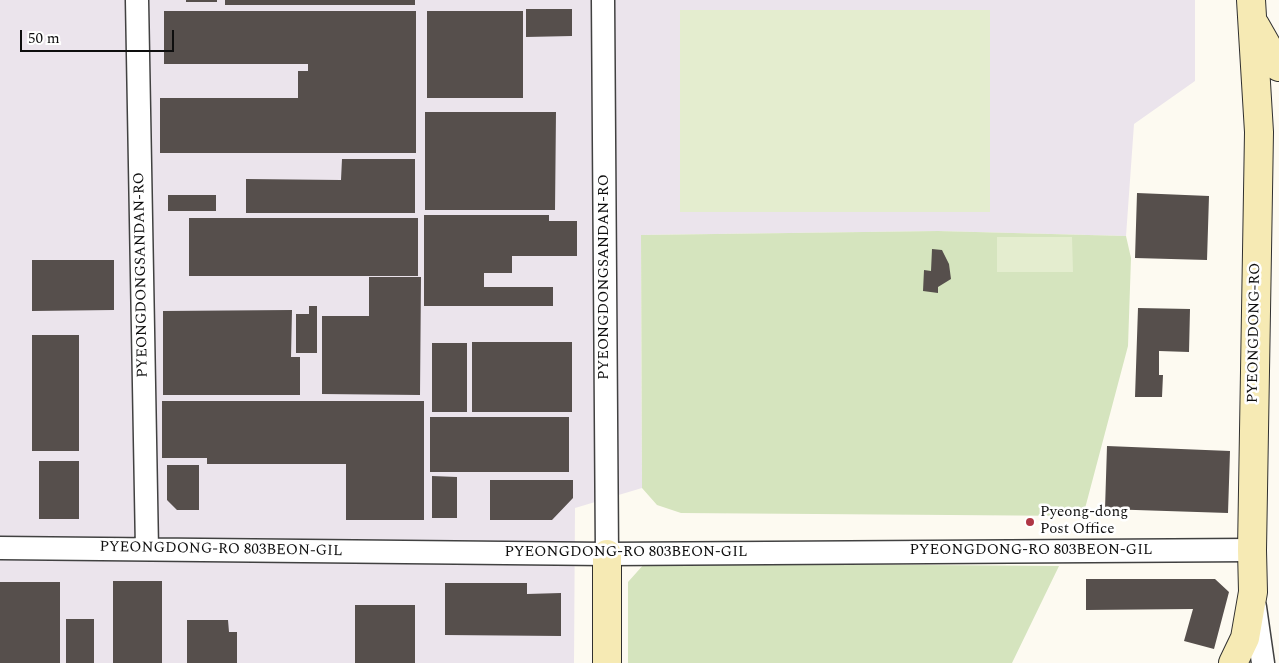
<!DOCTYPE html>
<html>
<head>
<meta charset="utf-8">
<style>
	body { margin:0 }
	#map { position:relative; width:1279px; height:663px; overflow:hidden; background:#fdfaf1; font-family:Spectral,serif }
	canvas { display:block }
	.scale { position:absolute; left:20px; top:30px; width:154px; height:22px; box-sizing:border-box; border:2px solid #0e0e0e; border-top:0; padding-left:6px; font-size:15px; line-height:18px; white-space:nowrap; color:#0e0e0e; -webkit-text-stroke:4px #fff; paint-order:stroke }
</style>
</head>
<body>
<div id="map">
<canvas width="1279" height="663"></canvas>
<div class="scale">50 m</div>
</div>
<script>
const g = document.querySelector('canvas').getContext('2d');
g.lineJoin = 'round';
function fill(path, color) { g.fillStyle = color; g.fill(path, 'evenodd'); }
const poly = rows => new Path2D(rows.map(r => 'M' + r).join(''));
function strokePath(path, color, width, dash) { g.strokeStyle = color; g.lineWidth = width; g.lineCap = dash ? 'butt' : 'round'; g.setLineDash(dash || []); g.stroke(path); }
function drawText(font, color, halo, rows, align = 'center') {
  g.font = font + ' Spectral,serif'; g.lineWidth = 5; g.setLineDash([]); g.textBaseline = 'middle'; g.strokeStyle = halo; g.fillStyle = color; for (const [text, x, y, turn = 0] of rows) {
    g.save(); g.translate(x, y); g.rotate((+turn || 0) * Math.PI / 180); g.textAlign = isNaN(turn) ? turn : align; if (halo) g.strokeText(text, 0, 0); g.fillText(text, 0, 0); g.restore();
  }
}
const industrial = poly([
	[0,0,1195,0,1195,81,1134,124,1126,236,938,231,641,235,642,488,575,508,574,663,0,663]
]);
const green = poly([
	[938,231,1126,236,1131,258,1128,346,1083,516,681,513,657,505,642,488,641,235],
	[645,563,1059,566,1012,663,628,663,628,582]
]);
const pitch = poly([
	[680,10,990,10,990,212,680,212],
	[997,237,1072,237,1073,272,997,272]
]);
const building = poly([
	[186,0,217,0,217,2,186,2],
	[225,0,415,0,415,5,225,5],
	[526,9,572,9,572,36,526,37],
	[164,11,416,11,416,153,160,153,160,98,298,98,298,71,308,71,308,64,164,64],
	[427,11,523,11,523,98,427,98],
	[425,112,556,112,555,210,425,210],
	[342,159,415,159,415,213,246,213,246,179,341,180],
	[1137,193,1209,196,1207,260,1135,258],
	[168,195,216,195,216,211,168,211],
	[424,215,549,215,549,221,577,221,577,256,512,256,512,273,484,273,484,287,553,287,553,306,424,306],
	[189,218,418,218,418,276,189,276],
	[932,249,942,250,949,264,951,279,938,287,938,293,923,291,924,270,931,271],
	[32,260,114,260,114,310,32,311],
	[369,277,421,277,420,395,322,394,322,316,369,316],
	[309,306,317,306,317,353,296,353,296,314,309,314],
	[1138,308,1190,309,1189,352,1159,351,1159,375,1163,375,1162,397,1135,397],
	[292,310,291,357,300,357,300,395,163,395,163,311],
	[32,335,79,335,79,451,32,451],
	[472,342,572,342,572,412,472,412],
	[432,343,467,343,467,412,432,412],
	[162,401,424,401,424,520,346,520,346,464,207,464,207,458,162,458],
	[430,417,569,417,569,472,430,472],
	[1107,446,1230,451,1228,513,1105,509],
	[39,461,79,461,79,519,39,519],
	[167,465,199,465,199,510,177,510,167,500],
	[432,476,457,477,457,518,432,518],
	[490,480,573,480,573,498,552,520,490,520],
	[1086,579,1215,579,1229,592,1214,649,1184,641,1193,609,1086,610],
	[113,581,162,581,162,663,113,663],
	[0,582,60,582,60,663,0,663],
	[445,583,527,583,527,594,561,593,561,636,445,635],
	[355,605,415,605,415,663,355,663],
	[66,619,94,619,94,663,66,663],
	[187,620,228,620,229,632,237,632,237,663,187,663]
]);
const street = poly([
	[137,0,147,549],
	[603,0,607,554],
	[0,548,607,554,1252,550],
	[1255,607,1263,663]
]);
const secondary = poly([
	[1255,25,1279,67],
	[607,554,607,663],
	[1233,663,1245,638,1253,592,1252,550,1259,132,1251,0]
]);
const markers = [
	[1030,522,5,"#af3644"]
];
const streetNames = [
	["PYEONGDONGSANDAN-RO",142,275,-91],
	["PYEONGDONGSANDAN-RO",605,277,-90],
	["PYEONGDONG-RO",1255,333,-89],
	["PYEONGDONG-RO 803BEON-GIL",221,550,1],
	["PYEONGDONG-RO 803BEON-GIL",1031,551],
	["PYEONGDONG-RO 803BEON-GIL",626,553]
];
const poiNames = [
	["Pyeong-dong",1040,513],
	["Post Office",1040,530]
];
fill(industrial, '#ebe4ec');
fill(green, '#d5e4be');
fill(pitch, '#e4edcf');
fill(building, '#564f4c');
strokePath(street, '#414141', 25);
strokePath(secondary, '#303030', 30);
strokePath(street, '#fff', 22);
strokePath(secondary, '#f6eab4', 28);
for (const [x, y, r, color] of markers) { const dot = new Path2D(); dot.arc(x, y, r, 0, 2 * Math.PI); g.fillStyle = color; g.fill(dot); strokePath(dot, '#fff', 2); }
drawText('15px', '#0e0e0e', '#fff', streetNames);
drawText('15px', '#0e0e0e', '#fff', poiNames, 'left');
</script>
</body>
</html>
